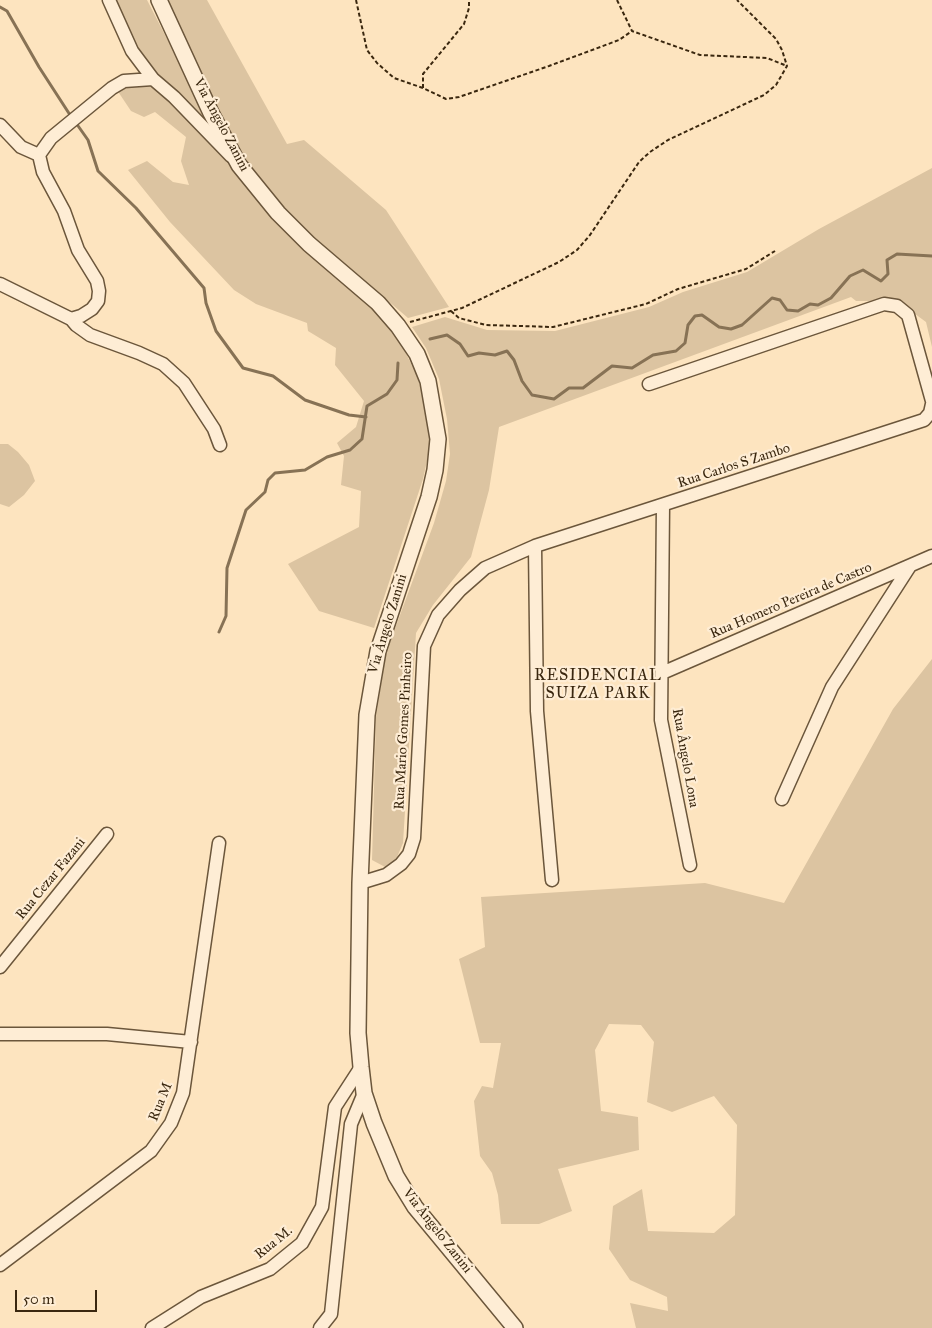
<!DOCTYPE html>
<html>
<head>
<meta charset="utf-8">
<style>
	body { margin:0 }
	#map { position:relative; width:932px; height:1328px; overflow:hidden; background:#fde4bf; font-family:"IM FELL Great Primer",serif }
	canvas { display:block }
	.scale { position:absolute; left:15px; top:1290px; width:82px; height:22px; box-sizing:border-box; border:2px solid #3a270f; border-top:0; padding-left:6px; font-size:15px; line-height:18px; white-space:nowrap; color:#3a270f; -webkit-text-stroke:4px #feedd5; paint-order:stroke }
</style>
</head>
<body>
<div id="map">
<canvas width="932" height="1328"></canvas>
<div class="scale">50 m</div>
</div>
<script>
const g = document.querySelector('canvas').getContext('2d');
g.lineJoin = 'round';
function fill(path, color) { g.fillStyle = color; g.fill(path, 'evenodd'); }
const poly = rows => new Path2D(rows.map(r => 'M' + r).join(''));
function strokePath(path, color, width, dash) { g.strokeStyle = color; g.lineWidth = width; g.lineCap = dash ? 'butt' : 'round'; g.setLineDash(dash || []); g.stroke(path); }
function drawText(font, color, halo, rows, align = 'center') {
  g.font = font + ' "IM FELL Great Primer",serif'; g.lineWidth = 4.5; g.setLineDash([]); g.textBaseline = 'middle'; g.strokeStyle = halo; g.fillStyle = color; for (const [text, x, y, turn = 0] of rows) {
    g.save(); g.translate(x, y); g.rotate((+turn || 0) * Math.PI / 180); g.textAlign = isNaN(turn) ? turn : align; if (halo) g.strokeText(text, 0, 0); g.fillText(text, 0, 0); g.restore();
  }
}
const green = poly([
	[114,0,147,0,216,134,155,72,137,49],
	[165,0,207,0,287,144,304,140,386,210,449,307,408,318,286,213,244,163,216,110],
	[152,83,379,314,401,343,417,376,425,402,430,430,429,452,423,479,374,628,319,611,288,564,359,527,361,491,341,485,344,456,337,443,356,427,364,401,335,365,336,348,308,331,307,323,256,304,234,290,170,222,128,170,147,161,173,182,189,185,181,161,186,137,155,112,144,117,131,111,117,90,121,86],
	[932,168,932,347,926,322,911,311,875,301,856,301,851,297,499,427,489,490,471,557,433,605,416,633,403,843,397,857,387,868,372,860,376,717,386,653,434,523,446,481,450,454,447,419,439,379,426,348,412,327,445,317,487,330,555,331,649,307,683,292,747,272,819,229],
	[0,444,8,444,18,452,29,465,35,481,24,495,9,507,0,504],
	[932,659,932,1328,636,1328,630,1303,668,1311,667,1297,630,1280,609,1249,613,1206,642,1189,648,1231,714,1233,735,1215,737,1125,714,1096,672,1112,647,1102,654,1042,641,1025,609,1024,595,1050,601,1111,638,1117,639,1150,558,1169,572,1211,539,1224,501,1224,498,1195,492,1173,480,1156,474,1101,482,1086,493,1088,501,1043,480,1043,459,959,485,947,481,897,705,883,784,903,893,709]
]);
const stream = poly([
	[0,7,7,11,39,67,72,118],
	[76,123,88,140,98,171,136,208,204,288,206,303,216,331,243,368,273,376,305,400,349,415,366,417],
	[430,339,447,335,460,344,468,356,479,353,495,355,507,351,514,360,522,381,532,395,554,399,569,388,583,388,612,366,632,368,653,355,676,351,685,343,688,325,695,316,702,315,719,327,731,329,742,325,772,298,780,300,787,310,798,311,810,304,818,305,831,298,850,276,863,270,881,281,888,274,887,260,897,254,932,256],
	[219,632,226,616,227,568,246,510,265,492,268,480,275,473,305,470,327,457,350,450,362,439,367,406,387,394,397,380,398,363]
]);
const path = poly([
	[356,0,367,50,377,63,394,78,423,88,446,99,459,97,549,66,619,40,632,31],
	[617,0,632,31,700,55,767,58,787,66],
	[423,88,423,74,464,24,469,8,469,0],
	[451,311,459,318,486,325,553,327,646,304,678,289,746,269,775,251],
	[410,322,462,308,559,262,577,250,590,235,639,162,650,152,668,140,764,95,776,85,787,66,782,50,776,39,737,0]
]);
const minor = poly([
	[109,0,132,51,153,79,174,97,231,156],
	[0,125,21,147,39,155],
	[0,284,71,319,81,316,92,309,98,301,99,291,97,281,78,250,64,211,43,172,39,155,51,138,112,88,124,81,153,79],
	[71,319,76,325,90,335,139,353,163,364,184,383,214,429,220,445],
	[649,384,884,304,897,306,908,315,932,401],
	[663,505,661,720,690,865],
	[535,546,537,711,552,880],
	[662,673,932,556],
	[782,799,832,687,910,566],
	[360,883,386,875,401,864,409,854,414,838,424,646,438,615,460,590,485,568,535,546,924,420,930,413,932,404],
	[0,967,107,834],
	[0,1034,107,1034,191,1042],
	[0,1265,151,1151,171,1123,183,1093,219,843],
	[152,1328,201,1297,270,1269,302,1243,322,1207,335,1107,361,1067],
	[320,1328,331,1314,351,1124,364,1093]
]);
const tertiary = poly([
	[159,0,211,113,239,165,278,213,309,244,378,303,398,326,417,354,428,381,438,439,435,470,429,497,378,651,367,715,360,883,358,1033,361,1067,364,1093,374,1123,396,1176,415,1207,515,1328]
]);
const streetNames = [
	["Via Ângelo Zanini",221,125,62],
	["Rua Carlos S Zambo",734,466,-18],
	["Rua Homero Pereira de Castro",791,601,-23],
	["Via Ângelo Zanini",388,624,-73],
	["Rua Mario Gomes Pinheiro",404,731,-87],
	["Rua Ângelo Lona",685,758,80],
	["Rua Cezar Fazani",51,879,-51],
	["Rua M",161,1102,-68],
	["Via Ângelo Zanini",437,1231,52],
	["Rua M.",274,1243,-39]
];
const quarterNames = [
	["RESIDENCIAL",598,676],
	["SUIZA PARK",598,694]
];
fill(green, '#dcc4a1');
strokePath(stream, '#877255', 3);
strokePath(minor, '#6b563b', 15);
strokePath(tertiary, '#6b563b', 18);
strokePath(path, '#3a270f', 2, [4, 2.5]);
strokePath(minor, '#feedd5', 12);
strokePath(tertiary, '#feedd5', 15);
drawText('14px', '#3a270f', '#feedd5', streetNames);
g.letterSpacing = '1px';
drawText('16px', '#3a270f', '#feedd5', quarterNames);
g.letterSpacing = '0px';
</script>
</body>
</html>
